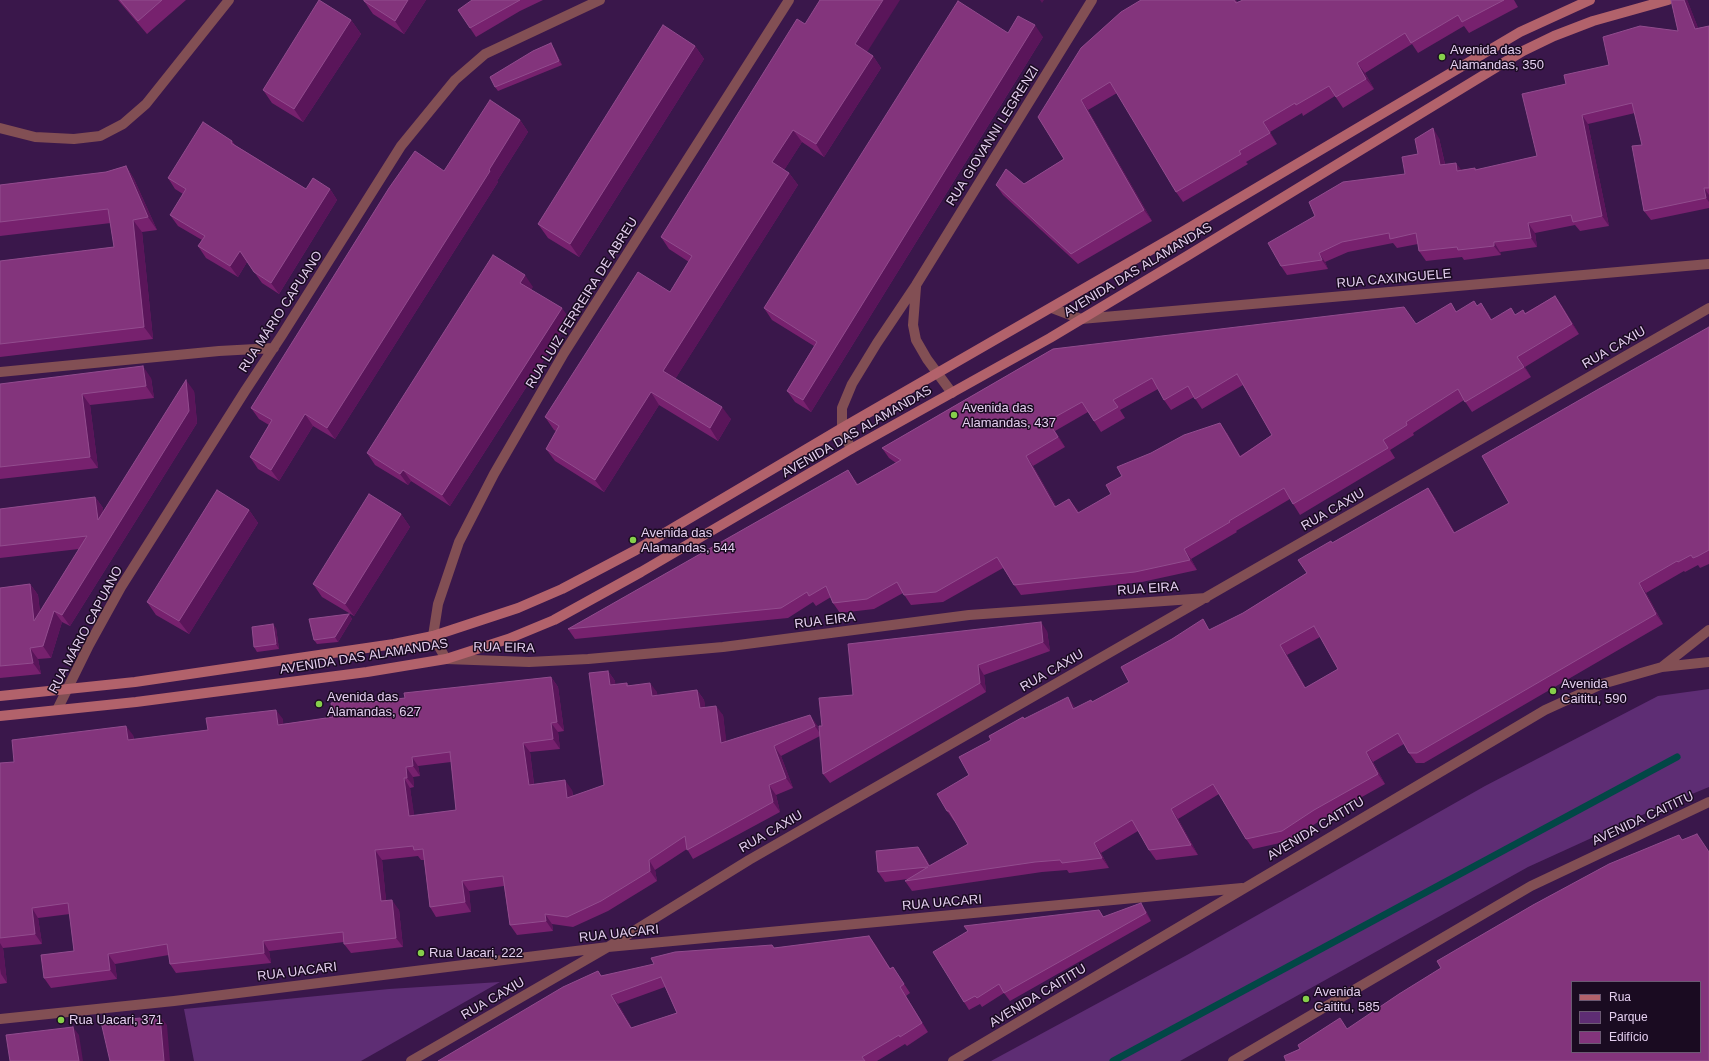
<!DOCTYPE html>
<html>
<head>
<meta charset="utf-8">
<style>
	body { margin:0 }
	#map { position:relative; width:1709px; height:1061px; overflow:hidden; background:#3a174b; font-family:Helvetica,sans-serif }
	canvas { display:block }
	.legend { position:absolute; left:1571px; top:981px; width:130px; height:72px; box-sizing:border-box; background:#1a0b21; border:1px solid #6b5973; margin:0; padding:5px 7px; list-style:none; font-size:12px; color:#e4cfef }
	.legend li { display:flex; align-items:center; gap:8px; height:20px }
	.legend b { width:20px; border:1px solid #6b5973 }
</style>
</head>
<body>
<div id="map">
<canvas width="1709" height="1061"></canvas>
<ul class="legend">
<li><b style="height:5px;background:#b2626b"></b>Rua</li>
<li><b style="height:11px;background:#5e2d74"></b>Parque</li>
<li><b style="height:11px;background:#83347c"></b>Edifício</li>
</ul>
</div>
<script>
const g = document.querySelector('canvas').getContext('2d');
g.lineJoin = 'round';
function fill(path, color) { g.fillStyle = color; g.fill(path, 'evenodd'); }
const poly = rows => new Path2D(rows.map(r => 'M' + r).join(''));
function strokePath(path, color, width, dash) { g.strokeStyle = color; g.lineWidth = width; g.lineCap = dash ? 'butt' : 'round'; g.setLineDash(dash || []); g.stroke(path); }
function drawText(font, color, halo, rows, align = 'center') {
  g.font = font + ' Helvetica,sans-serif'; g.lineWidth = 3; g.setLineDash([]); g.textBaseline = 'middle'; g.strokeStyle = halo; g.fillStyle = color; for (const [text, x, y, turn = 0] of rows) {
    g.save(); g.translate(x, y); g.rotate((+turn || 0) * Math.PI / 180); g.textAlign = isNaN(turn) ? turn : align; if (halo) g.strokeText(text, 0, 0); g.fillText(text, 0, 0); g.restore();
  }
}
const green = poly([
	[1709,689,1709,787,1653,810,1528,867,1180,1061,991,1061,1187,955,1485,786,1658,696],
	[500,982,361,1061,194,1061,184,1009,389,989]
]);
const stream = poly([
	[1113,1061,1677,757]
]);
const street = poly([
	[789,0,564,353,494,474,459,542,438,604,433,636,446,659,529,662,588,659,723,647,969,615,1206,598],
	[0,128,35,137,74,139,100,136,123,124,146,104,229,0],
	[916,287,913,325,916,340,927,359,952,393],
	[1052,308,1081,319,1709,264],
	[0,372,219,351,274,348],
	[851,449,842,428,842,408,852,384,877,343,916,285,1092,0],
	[1662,667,1709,630],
	[57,710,89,645,121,587,245,391,282,335,401,146,455,80,485,54,600,0],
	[0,1019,174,1001,608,947,1242,888],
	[411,1061,608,947,749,860,1709,308],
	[953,1061,1545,710,1602,684,1662,667,1709,662],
	[1233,1061,1531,886,1709,802]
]);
const secondary = poly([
	[0,696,135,682,394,644,433,636,518,608,562,589,636,550,842,428,1182,232,1520,32,1590,0],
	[0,716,136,702,367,672,446,659,508,639,554,620,641,572,851,449,1050,338,1187,256,1523,51,1554,36,1593,21,1668,0]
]);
const wall = poly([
	[118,0,186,0,147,34],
	[426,0,404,34,373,14,364,1],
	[472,0,543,0,520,11,476,37,470,28],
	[1236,0,1237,2,1243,0,1514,0,1518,7,1469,33,1464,26,1418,53,1412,44,1365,73,1374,89,1343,108,1335,96,1303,116,1302,113,1270,132,1277,144,1246,162,1248,164,1183,202,1176,192,1117,93,1088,110,1152,221,1078,264,1003,195,996,185,1024,184,1064,159,1038,117],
	[1671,0,1687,0,1698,28,1709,26,1709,208,1651,220,1644,211,1642,145,1635,113,1588,124,1609,226,1580,231,1575,225,1535,233,1537,247,1500,252,1501,255,1464,260,1462,257,1426,261,1419,251,1418,244,1397,248,1393,243,1348,252,1325,262,1328,269,1287,275,1281,266,1405,174,1418,154,1439,138,1445,164,1461,170,1475,168,1476,170,1537,156,1566,84,1609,65,1678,31],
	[351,20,361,34,303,122,272,103,263,90],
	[805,24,867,52,873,56,881,68,824,157,802,142,784,170,789,173,798,185,675,379,731,419,718,441,659,405,604,492,555,461,546,449,556,431,554,430,545,417,670,292,689,262,669,249,661,237],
	[1008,33,1043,37,811,412,795,402,787,391,814,346,772,320,764,308],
	[695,46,704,59,579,257,548,238,538,224],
	[554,48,562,65,498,91,495,87],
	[520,120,528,132,497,181,498,182,335,439,313,426,279,481,258,469,250,457,269,425,259,419,251,408,444,171],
	[232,141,235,145,306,189,330,189,337,200,279,294,262,283,247,262,238,277,206,258,198,246,202,240,178,226,170,215,183,194,175,189,168,178],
	[126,166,134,179,157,230,142,232,153,339,0,357,0,261,114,247,111,223,0,236,0,185,106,172],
	[533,287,531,290,570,319,450,506,411,481,408,485,375,465,367,453],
	[1555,296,1562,306,1579,334,1525,367,1531,377,1472,412,1464,400,1413,433,1414,435,1390,450,1395,458,1300,515,1290,499,1236,531,1237,532,1191,559,1197,570,1142,582,1021,595,1003,568,943,602,911,605,903,593,874,609,840,613,833,603,831,597,816,606,813,602,788,618,575,639,568,629,855,480,858,484,896,463,889,458,882,448,1053,349,1416,324,1451,303,1456,312,1477,306,1488,313,1492,320,1515,315,1525,313],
	[1243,385,1272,435,1240,456,1227,433,1079,513,1077,509,1056,506,1033,466,1065,447,1055,431,1088,412,1101,432,1125,418,1120,410,1158,389,1164,400,1171,410,1194,397,1202,409],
	[1709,327,1709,564,1700,568,1698,565,1685,572,1684,571,1646,593,1663,624,1424,763,1416,763,1409,753,1404,744,1373,762,1385,784,1321,820,1289,841,1253,849,1246,839,1219,794,1178,819,1198,855,1156,860,1149,850,1138,831,1101,853,1109,868,1069,873,1067,870,1042,872,912,891,905,881,908,879,885,882,878,872,918,847,925,857,930,866,968,844,955,821,954,821,947,811,969,775,991,740,1023,717,1024,719,1075,707,1075,708,1092,702,1129,682,1210,630,1243,613,1307,573,1332,543,1428,488,1435,498,1455,533,1509,503],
	[1320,637,1338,669,1306,688,1287,655],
	[151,378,154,398,90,405,98,468,0,479,0,384],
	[194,391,197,423,70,626,62,622,51,658,38,659,41,674,0,678,0,588,30,584,38,595,40,612,79,549,0,558,0,509,95,497,103,508,103,512],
	[249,510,258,523,189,634,156,615,147,602],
	[401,514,410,527,354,616,322,597,313,584],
	[349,614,352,619,338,642,317,644,314,640],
	[276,628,279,649,257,652,254,647],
	[1047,631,1050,651,984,675,986,692,830,783,823,774,820,736,781,756,793,788,776,795,780,812,693,859,687,849,655,870,657,881,608,911,573,927,552,924,553,931,517,935,510,925,504,886,469,891,471,912,436,917,430,907,424,860,421,860,418,856,382,860,386,901,399,910,403,947,351,953,344,944,344,942,269,951,271,963,176,973,170,964,169,955,115,964,117,979,51,988,44,978,74,951,70,914,38,918,42,944,3,948,7,983,0,984,0,763,14,762,133,735,134,740,208,730,283,719,283,724,333,717,350,700,352,703,363,702,364,703,405,698,551,677,558,687,564,731,558,732,560,749,530,752,534,784,572,790,573,796,604,785,608,671,615,681,615,685,627,683,628,685,657,692,657,696,697,690,704,700,705,707,723,715,726,742,817,725,819,730,822,726,853,695],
	[451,762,456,810,414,816,410,788,414,787,413,777,420,776,418,766],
	[1099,910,1104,917,1146,911,1151,921,1010,1001,1004,993,982,1007,980,1004,969,1010,964,1002],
	[869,936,890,968,893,967,910,993,906,996,928,1032,907,1046,905,1044,877,1061,438,1061,598,971,601,976,775,948],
	[665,987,677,1013,632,1028,618,1004]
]);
const shadedWall = poly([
	[408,0,426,0,404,34,395,21],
	[883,0,900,0,864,57,855,44],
	[1040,0,1044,0,1042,3],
	[1684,0,1687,0,1688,2,1702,38,1695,29],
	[351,20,361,34,303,122,294,109],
	[1035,25,1043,37,811,412,803,400],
	[551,43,554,48,562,65,559,61],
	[695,46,704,59,579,257,570,244],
	[873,56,881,68,824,157,816,144],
	[1357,63,1365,73,1374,89,1366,79],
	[1081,100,1088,110,1152,221,1144,210],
	[1582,115,1588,124,1609,226,1602,216],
	[520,120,528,132,497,181,498,182,335,439,327,428],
	[1263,122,1270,132,1277,144],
	[1433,128,1439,138,1447,174,1440,165],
	[793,130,802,142,781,175,772,162],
	[1456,163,1463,172,1457,171],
	[126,166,134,179,157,230,148,217],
	[789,173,798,185,672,384,663,371],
	[1704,188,1709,195,1709,202,1706,198],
	[330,189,337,200,279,294,271,283],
	[133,220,142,232,153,339,144,327],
	[1528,223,1535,233,1537,247,1531,238],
	[1494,242,1500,252,1501,255,1494,246],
	[240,251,247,262,238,277,230,266],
	[1319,253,1325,262,1328,269,1322,260],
	[525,275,533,287,528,294,520,283],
	[1555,296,1562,306,1579,334,1572,324],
	[1481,303,1488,313,1498,330,1491,320],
	[562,308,570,319,450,506,442,495],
	[1517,357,1525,367,1531,377],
	[143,366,151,378,154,398,146,386],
	[186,380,194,391,197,423,70,626,62,615],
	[651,392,659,405,604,492,595,480],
	[82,394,90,405,98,468,90,457],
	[722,407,731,419,718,441,710,428],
	[305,414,313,426,279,481,271,470],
	[1048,421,1055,431,1065,447,1058,437],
	[1220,423,1227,433,1247,467,1240,457],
	[1026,456,1033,466,1062,517,1055,507],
	[403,470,411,481,408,485,400,474],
	[848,470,855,480,864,495,857,485],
	[1428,488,1435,498,1461,543,1454,533],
	[95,497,103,508,105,532,98,520],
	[1069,499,1077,509,1085,523,1078,513],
	[249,510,258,523,189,634,179,621],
	[401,514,410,527,354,616,345,604],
	[1184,549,1191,559,1197,570,1190,560],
	[1639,583,1646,593,1663,624,1656,614],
	[30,584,38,595,42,632,34,621],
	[54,611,62,622,51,658,43,646],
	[349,614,352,619,338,642,335,637],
	[1041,622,1047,631,1050,651,1043,642],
	[273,624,276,628,279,649,276,644],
	[1280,645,1287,655,1312,698,1305,688],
	[30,648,38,659,41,674,33,663],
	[978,665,984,675,986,692,980,683],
	[608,671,615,681,617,695,610,685],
	[551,677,558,687,564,731,557,722],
	[650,683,657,692,659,706,652,696],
	[697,690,704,700,707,717,700,708],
	[1068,697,1075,707,1080,719,1073,709],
	[716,706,723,715,728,753,721,743],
	[276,710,283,719,284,735,278,725],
	[810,715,817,725,821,735,815,726],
	[551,723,558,732,560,749,553,739],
	[126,726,133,735,135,750,128,740],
	[523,743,530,752,535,794,529,785],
	[774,746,781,756,793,788,786,778],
	[1366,752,1373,762,1385,784,1378,774],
	[412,757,418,766,420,776,413,766],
	[406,767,413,777,414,787,407,778],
	[404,778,410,788,416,826,409,816],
	[565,780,572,790,574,807,567,798],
	[769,785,776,795,780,812,773,802],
	[1171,809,1178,819,1198,855,1191,845],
	[1094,843,1101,853,1109,868,1102,858],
	[918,847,925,857,936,876,929,866],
	[375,850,382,860,387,911,381,901],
	[649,860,655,870,657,881,650,871],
	[462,881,469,891,471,912,465,902],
	[392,900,399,910,403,947,396,938],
	[1141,903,1146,911,1151,921,1146,913],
	[32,908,38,918,42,944,35,934],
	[545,914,552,924,553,931,546,921],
	[869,936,876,945,896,978,890,969],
	[263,941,269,951,271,963,264,953],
	[0,943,3,948,7,983,1,974,0,968],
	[108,954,115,964,117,979,110,970],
	[900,987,906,996,928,1032,922,1023],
	[611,995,618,1004,637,1037,631,1028],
	[160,1016,167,1025,170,1061,164,1061],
	[73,1027,79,1035,83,1061,79,1061]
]);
const building = poly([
	[120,0,162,0,138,21,120,0],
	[319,0,351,20,294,109,263,90,319,0],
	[364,0,408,0,395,21,364,1,364,0],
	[472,0,520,0,470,28,458,10,472,0],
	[820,0,883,0,855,44,873,56,816,144,793,130,772,162,789,173,663,371,722,407,710,428,651,392,595,480,546,449,559,426,545,417,638,272,670,292,692,256,661,237,797,19,805,24,820,0],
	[1141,0,1234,0,1236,3,1243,0,1504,0,1462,22,1458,15,1411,43,1405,33,1357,63,1366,79,1336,97,1329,86,1296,105,1295,103,1263,122,1270,133,1239,151,1241,154,1176,192,1110,82,1081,100,1144,210,1071,254,996,185,1006,169,1024,184,1064,159,1038,117,1081,48,1121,12,1141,0],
	[1671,0,1684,0,1695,29,1709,26,1709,188,1704,188,1706,198,1644,211,1632,146,1642,145,1632,103,1582,115,1602,216,1573,222,1571,215,1528,223,1531,238,1494,242,1494,246,1458,250,1457,247,1419,251,1416,233,1390,239,1389,233,1342,242,1319,253,1322,260,1281,266,1268,243,1315,216,1309,202,1343,182,1405,174,1402,157,1418,154,1415,139,1433,128,1440,165,1456,163,1457,171,1475,168,1475,170,1537,156,1522,94,1566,84,1564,75,1609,65,1603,37,1640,26,1678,31,1671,0],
	[958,1,1008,33,1018,16,1035,25,803,400,787,391,817,342,764,308,958,1],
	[663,25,695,46,570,244,538,224,663,25],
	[551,43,559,61,495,87,490,77,533,51,551,43],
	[490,100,520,120,489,170,490,171,327,428,305,414,271,470,250,457,272,420,251,408,389,188,415,151,444,171,490,100],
	[203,122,232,141,231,143,306,189,313,178,330,189,271,283,254,272,240,251,230,266,198,246,205,236,170,215,186,189,168,178,203,122],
	[126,166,148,217,133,220,144,327,0,344,0,261,114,247,108,209,0,222,0,185,106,172,126,166],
	[493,255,525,275,520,283,562,308,442,495,403,470,400,474,367,453,493,255],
	[1555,296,1572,324,1517,357,1524,367,1465,402,1458,389,1406,422,1407,425,1383,440,1388,448,1293,504,1284,488,1229,521,1230,522,1184,549,1190,560,1135,572,1014,585,997,557,936,592,904,595,897,582,867,599,833,603,826,586,809,596,807,592,781,608,568,629,848,470,857,485,901,460,882,448,1053,349,1404,307,1416,324,1451,303,1456,312,1474,301,1477,306,1481,303,1491,320,1511,308,1515,315,1523,310,1525,314,1555,296],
	[1237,374,1272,435,1240,457,1220,423,1184,435,1151,453,1117,467,1122,476,1106,485,1111,494,1078,513,1069,499,1055,507,1026,456,1058,437,1048,421,1082,402,1094,421,1118,407,1113,400,1152,378,1164,400,1188,386,1195,399,1237,374],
	[1709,327,1709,550,1698,556,1693,558,1691,555,1678,562,1677,561,1639,583,1656,614,1417,753,1409,753,1398,733,1366,752,1378,774,1314,810,1282,831,1246,839,1213,784,1171,809,1191,845,1149,850,1132,820,1094,843,1102,858,1062,863,1060,860,1035,862,905,881,928,867,878,872,876,851,918,847,929,866,968,844,949,811,947,811,937,794,969,775,959,757,991,740,989,736,1023,717,1024,719,1068,697,1073,709,1091,700,1092,702,1129,682,1121,667,1172,639,1203,619,1209,630,1243,613,1307,573,1298,560,1331,541,1332,543,1428,488,1454,533,1509,503,1482,456,1597,390,1709,327],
	[1314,626,1338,669,1305,688,1280,645,1314,626],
	[143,366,146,386,82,394,90,457,0,467,0,384,143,366],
	[186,380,189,411,62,615,54,611,43,646,30,648,33,663,0,666,0,588,30,584,34,621,87,536,0,546,0,509,95,497,98,520,186,380],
	[217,490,249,510,179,621,147,602,217,490],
	[369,494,401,514,345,604,313,584,369,494],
	[349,614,335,637,314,640,309,619,349,614],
	[1041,622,1043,642,978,665,980,683,823,774,819,726,822,726,819,698,853,695,848,644,1041,622],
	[273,624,276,644,254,647,252,627,273,624],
	[608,671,610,685,627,683,627,686,650,683,652,696,697,690,700,708,716,706,721,743,810,715,815,726,774,746,786,778,769,785,773,802,687,850,685,836,649,860,650,871,601,901,567,917,545,914,546,921,510,925,503,876,462,881,465,902,430,907,423,849,414,850,413,846,375,850,381,901,392,900,396,938,344,944,343,932,263,941,264,953,170,964,167,944,108,954,110,970,44,978,41,955,74,951,68,903,32,908,35,934,0,938,0,763,14,762,12,740,126,726,128,740,208,730,206,718,276,710,278,725,333,717,331,703,350,700,350,703,363,702,363,703,405,698,404,693,551,677,557,722,551,723,553,739,523,743,529,785,565,780,567,798,604,785,589,673,608,671],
	[450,752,456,810,409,816,404,778,407,778,406,767,413,766,412,757,450,752],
	[1697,834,1709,852,1709,1061,1286,1061,1284,1056,1300,1049,1298,1045,1340,1018,1347,1029,1399,994,1441,968,1437,961,1533,905,1609,864,1679,835,1682,840,1697,834],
	[1572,982,1700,982,1700,1052,1572,1052,1572,982],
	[1141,903,1146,913,1004,993,999,984,977,998,975,996,964,1002,933,952,968,931,964,926,1099,910,1103,917,1141,903],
	[869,936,890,969,893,967,904,984,900,987,922,1023,900,1037,899,1035,862,1057,865,1061,438,1061,563,987,598,971,601,976,654,964,651,958,675,952,772,945,774,948,869,936],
	[661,977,677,1013,631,1028,611,995,661,977],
	[160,1016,164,1061,110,1061,101,1022,160,1016],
	[73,1027,79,1061,10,1061,6,1035,73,1027]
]);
const markers = [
	[1442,57,4,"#86cf4b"],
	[954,415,4,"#86cf4b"],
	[633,540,4,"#86cf4b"],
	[1553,691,4,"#86cf4b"],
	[319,704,4,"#86cf4b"],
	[421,953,4,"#86cf4b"],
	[1306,999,4,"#86cf4b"],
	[61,1020,4,"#86cf4b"]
];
const poiNames = [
	["Avenida das",1450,50],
	["Alamandas, 350",1450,65],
	["Avenida das",962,408],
	["Alamandas, 437",962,423],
	["Avenida das",641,533],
	["Alamandas, 544",641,548],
	["Avenida",1561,684],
	["Caititu, 590",1561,699],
	["Avenida das",327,697],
	["Alamandas, 627",327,712],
	["Rua Uacari, 222",429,953],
	["Avenida",1314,992],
	["Caititu, 585",1314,1007],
	["Rua Uacari, 371",69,1020]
];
const streetNames = [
	["RUA GIOVANNI LEGRENZI",993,136,-58],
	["AVENIDA DAS ALAMANDAS",1138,270,-31],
	["RUA CAXINGUELE",1394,279,-5],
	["RUA LUIZ FERREIRA DE ABREU",582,303,-58],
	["RUA MÁRIO CAPUANO",281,312,-57],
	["RUA CAXIU",1614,348,-30],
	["AVENIDA DAS ALAMANDAS",857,432,-30],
	["RUA CAXIU",1333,510,-30],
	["RUA EIRA",1148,589,-4],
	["RUA EIRA",825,621,-7],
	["RUA MÁRIO CAPUANO",86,630,-62],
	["RUA EIRA",504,648,1],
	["AVENIDA DAS ALAMANDAS",364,657,-9],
	["RUA CAXIU",1052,671,-30],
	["AVENIDA CAITITU",1643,819,-25],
	["AVENIDA CAITITU",1316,829,-31],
	["RUA CAXIU",771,832,-30],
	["RUA UACARI",942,903,-5],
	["RUA UACARI",619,934,-6],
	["RUA UACARI",297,972,-7],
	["AVENIDA CAITITU",1038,996,-31],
	["RUA CAXIU",493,999,-30]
];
fill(green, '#5e2d74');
strokePath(stream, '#024746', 7);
strokePath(street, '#824f54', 10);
strokePath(secondary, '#b2626b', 10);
fill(wall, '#77216e');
fill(shadedWall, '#5a155a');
fill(building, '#83347c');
strokePath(building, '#924c8e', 1);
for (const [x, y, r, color] of markers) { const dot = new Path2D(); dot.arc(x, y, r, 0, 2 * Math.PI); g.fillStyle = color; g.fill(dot); strokePath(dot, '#1a0b21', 1.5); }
drawText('13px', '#e4cfef', '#1a0b21', poiNames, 'left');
drawText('13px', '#e4cfef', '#1a0b21', streetNames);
</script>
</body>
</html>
